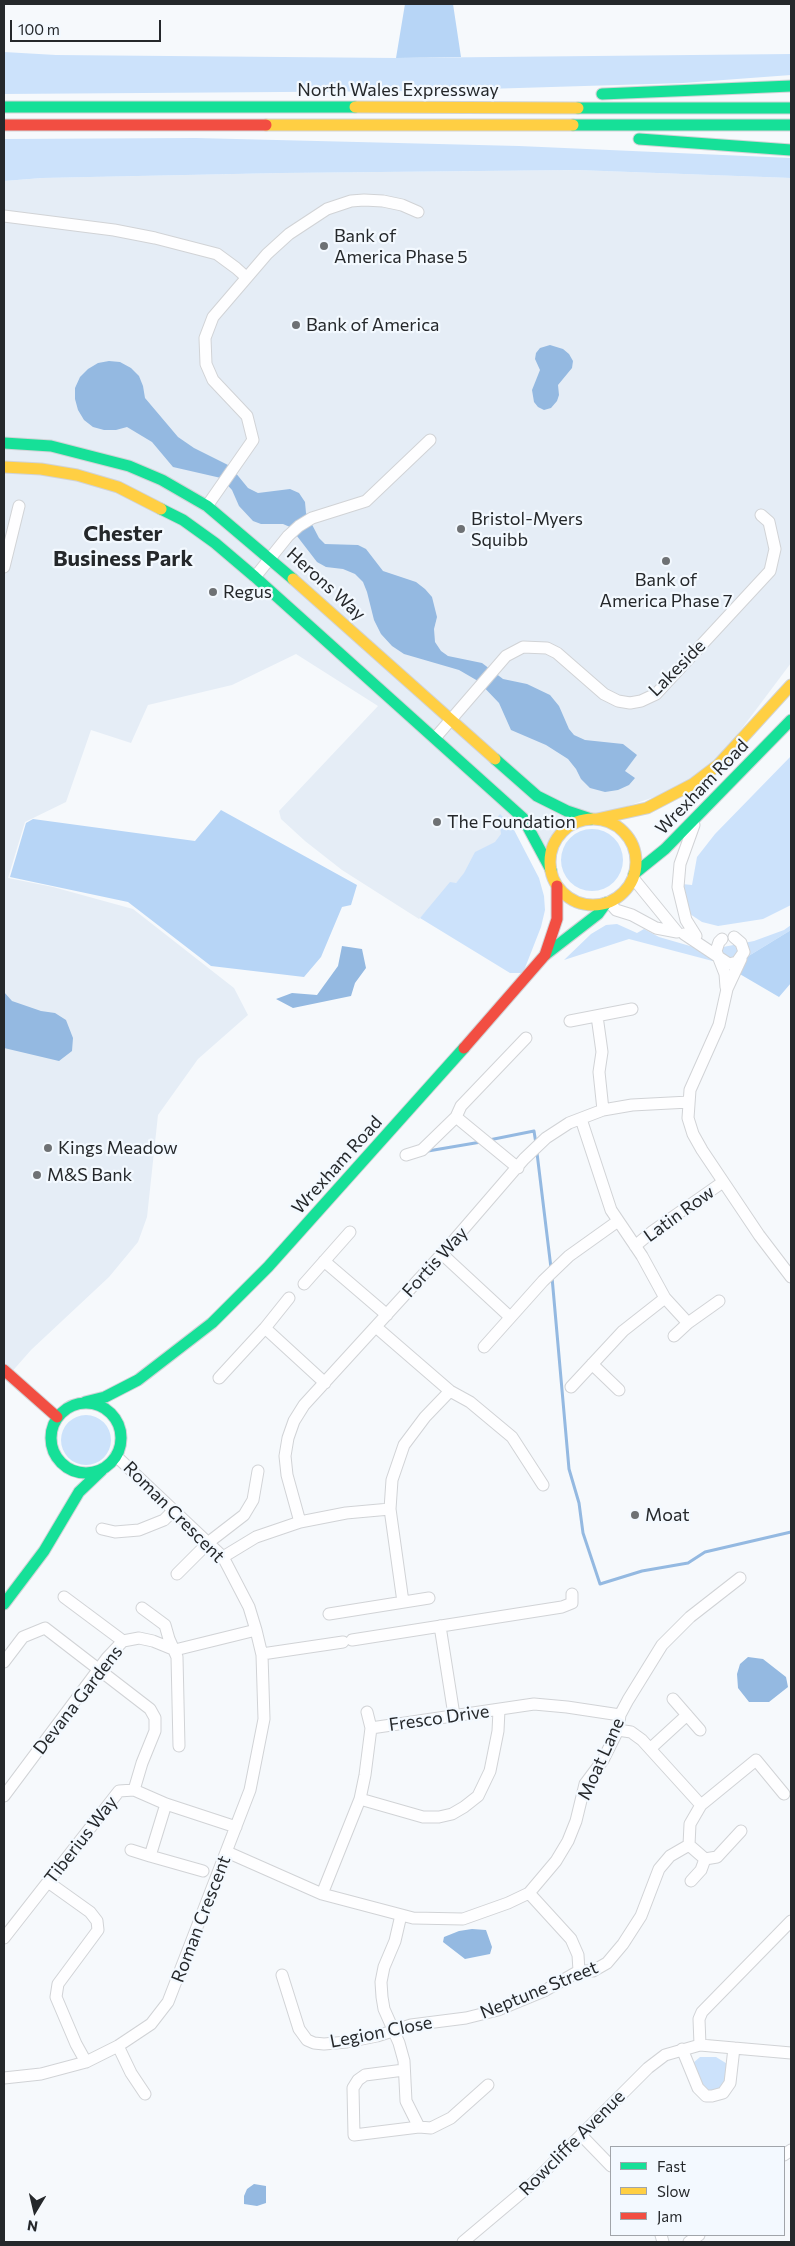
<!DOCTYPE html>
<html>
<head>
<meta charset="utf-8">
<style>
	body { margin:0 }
	#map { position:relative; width:795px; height:2246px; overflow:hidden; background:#f6f9fc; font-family:Commissioner,sans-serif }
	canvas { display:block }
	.frame { position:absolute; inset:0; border:5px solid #25282b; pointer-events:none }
	.legend { position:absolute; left:610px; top:2146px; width:175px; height:90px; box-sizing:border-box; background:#f3f9ff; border:1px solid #a1a5aa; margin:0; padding:6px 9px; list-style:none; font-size:15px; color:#25282b }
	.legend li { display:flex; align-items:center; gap:10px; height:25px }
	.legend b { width:25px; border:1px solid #a1a5aa }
	.north { position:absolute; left:10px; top:2186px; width:50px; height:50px; -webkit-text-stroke:4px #f3f9ff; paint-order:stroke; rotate:189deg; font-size:14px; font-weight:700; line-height:20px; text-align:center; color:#25282b }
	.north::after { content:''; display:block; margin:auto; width:18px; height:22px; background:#25282b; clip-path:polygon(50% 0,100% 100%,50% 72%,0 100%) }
	.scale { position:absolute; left:10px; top:20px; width:151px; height:22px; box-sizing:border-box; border:2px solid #25282b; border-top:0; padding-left:6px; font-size:15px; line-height:18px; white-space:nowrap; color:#25282b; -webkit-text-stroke:4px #f3f9ff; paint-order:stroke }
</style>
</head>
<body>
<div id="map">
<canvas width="795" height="2246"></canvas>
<div class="frame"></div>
<ul class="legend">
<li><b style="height:6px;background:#16e098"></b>Fast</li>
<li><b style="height:6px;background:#ffcf43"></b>Slow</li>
<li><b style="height:6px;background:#f24e42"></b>Jam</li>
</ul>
<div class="north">N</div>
<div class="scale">100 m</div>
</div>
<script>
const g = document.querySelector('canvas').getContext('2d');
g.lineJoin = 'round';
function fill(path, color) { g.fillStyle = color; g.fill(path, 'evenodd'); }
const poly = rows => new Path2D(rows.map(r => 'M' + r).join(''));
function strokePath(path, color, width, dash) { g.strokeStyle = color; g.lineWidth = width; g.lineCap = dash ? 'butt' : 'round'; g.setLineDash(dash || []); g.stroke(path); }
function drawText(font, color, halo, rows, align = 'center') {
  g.font = font + ' Commissioner,sans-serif'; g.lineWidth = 4.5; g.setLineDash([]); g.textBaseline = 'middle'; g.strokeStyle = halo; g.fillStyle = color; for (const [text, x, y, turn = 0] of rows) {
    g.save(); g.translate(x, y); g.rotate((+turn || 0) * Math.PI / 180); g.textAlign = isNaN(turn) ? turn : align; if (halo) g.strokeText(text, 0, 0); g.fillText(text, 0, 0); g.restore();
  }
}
const built = poly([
	[577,170,791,178,791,663,707,775,693,784,574,824,560,835,553,845,550,857,522,818,419,919,342,870,305,841,281,819,279,811,378,706,296,654,232,685,148,705,131,743,91,730,66,802,25,822,8,878,53,887,133,909,234,988,248,1015,198,1059,158,1115,147,1217,138,1242,109,1277,31,1350,9,1375,4,1370,4,181,42,178,281,173]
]);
const green = poly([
	[4,52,56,55,396,58,791,54,791,75,683,83,420,91,4,94],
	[196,138,519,146,791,158,791,178,577,170,281,173,42,178,4,181,4,139],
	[791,756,791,905,763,919,718,926,702,922,690,914,682,884,692,885,697,857,715,834],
	[500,814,512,826,539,878,544,896,545,910,541,927,523,973,510,973,420,918,450,882,456,883,464,873,475,852,495,842,501,834,500,826,496,819],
	'561 860a31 31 0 1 1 62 0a31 31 0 1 1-62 0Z',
	[617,924,637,933,644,929,659,937,697,948,718,948,754,941,784,930,791,925,791,930,742,960,724,964,629,939,564,960,591,934,606,925],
	'61 1440a25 25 0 1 1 50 0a25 25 0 1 1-50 0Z',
	[700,2057,716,2057,729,2065,727,2079,716,2093,704,2089,693,2063]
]);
const forest = poly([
	[405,4,453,4,461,57,396,58],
	[221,810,357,885,351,905,342,907,321,957,304,977,211,966,128,902,10,877,26,823,33,819,195,841],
	[791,930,791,983,779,997,738,973,742,960]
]);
const water = poly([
	[550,345,563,349,569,354,573,361,572,368,558,385,559,395,557,401,551,408,544,410,538,407,534,402,532,390,540,370,535,359,536,353,540,348],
	[109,361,120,362,131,368,139,376,143,386,145,398,178,437,194,448,230,466,248,488,258,493,290,489,299,493,305,502,306,513,319,538,325,544,358,545,366,549,383,571,416,582,425,589,432,597,437,617,434,629,435,642,441,651,448,656,482,663,503,679,527,684,550,695,559,706,569,729,574,735,585,740,623,744,637,755,625,771,635,778,629,785,618,790,605,792,590,788,581,779,576,769,568,759,546,745,511,730,499,703,478,681,459,670,404,654,392,646,381,634,374,620,367,592,363,582,355,574,343,569,326,567,317,562,290,527,283,524,261,524,253,521,239,506,232,490,221,478,173,467,152,442,127,427,116,430,104,430,93,427,84,420,78,410,75,399,75,388,80,377,88,369,98,363],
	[342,946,362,949,366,968,355,983,351,996,293,1008,276,999,292,993,317,995,338,966],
	[4,992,12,1001,41,1011,55,1013,66,1020,73,1038,72,1051,59,1061,4,1048],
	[748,1657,763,1659,786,1677,788,1687,769,1702,749,1702,738,1688,737,1674,740,1664],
	[472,1929,486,1930,492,1947,490,1954,465,1959,443,1942,444,1937,459,1931],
	[254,2184,266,2186,266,2203,257,2206,244,2204,244,2196,247,2189]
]);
const stream = poly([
	[489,1140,534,1131,536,1144],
	[428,1151,481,1142],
	[537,1153,551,1268],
	[552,1277,569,1469,579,1503,583,1533,600,1584,642,1571,688,1563,705,1552,791,1532]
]);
const street = poly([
	[4,216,114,230,155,238,217,254,236,268,246,277],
	[207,506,253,440,247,416,213,380,206,364,205,338,213,317,267,254,289,234,327,209,351,201,364,200,383,201,402,205,418,212],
	[4,567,19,506],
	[255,577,288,536,299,526,312,518,366,501,430,440],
	[435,738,506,656,523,647,547,648,557,653,604,694,618,701,630,703,641,701,656,694,770,571,775,549,769,522,761,515],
	[694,825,680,864,678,887,686,920,696,936],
	[633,878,677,932],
	[609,902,616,910,632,915,656,928,677,932],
	[684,934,729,964,737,962,744,952,741,943,734,937],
	[722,939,719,942,716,951,725,974,726,987],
	[741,959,727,989,719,1025,690,1090,688,1118,693,1134,702,1150,759,1235,791,1277],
	[597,1016,602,1052,599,1072,603,1110],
	[570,1021,632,1009],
	[456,1117,518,1168],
	[581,1119,611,1210,642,1256,665,1298,688,1323],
	[406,1155,422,1150,456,1117,461,1106,526,1038],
	[635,1246,653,1231,723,1182],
	[442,1254,510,1317],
	[324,1261,387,1315],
	[304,1284,350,1232],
	[376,1327,450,1391,470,1402,512,1437,543,1485],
	[265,1328,325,1383],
	[674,1336,688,1323,719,1301],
	[484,1347,543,1281,569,1256,618,1221],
	[592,1364,619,1390],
	[219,1378,265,1328,289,1298],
	[571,1387,623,1331,665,1298],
	[300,1522,287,1475,285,1456,288,1438,294,1421,304,1405,442,1254,524,1159,546,1138,569,1123,603,1110,632,1105,689,1102],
	[102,1529,115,1532,139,1530,164,1520,174,1510],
	[223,1557,256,1537,300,1522,346,1513,390,1509],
	[177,1574,209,1542,244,1515,253,1500,258,1471],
	[64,1597,123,1641],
	[403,1602,390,1509,392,1480,404,1445,425,1417,450,1391],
	[142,1608,165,1625,169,1639,177,1657,179,1746],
	[329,1614,429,1598],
	[440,1626,454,1715],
	[352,1640,562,1607,572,1603,572,1594],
	[262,1654,343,1642],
	[4,1662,23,1637,45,1628,150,1709,155,1718,155,1731,142,1763,134,1790],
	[673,1699,700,1730],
	[367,1712,371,1728],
	[618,1730,631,1732,642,1740,701,1805],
	[651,1748,687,1715],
	[4,1796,107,1658,123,1641,139,1638,153,1641,175,1650,256,1630],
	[360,1799,423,1817,439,1817,452,1814,464,1807,478,1796,490,1771,498,1731,499,1710],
	[166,1804,150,1856,203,1871],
	[689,1845,705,1859,717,1857,741,1831],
	[131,1850,150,1856],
	[227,1852,322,1894,413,1918,463,1919,508,1903,529,1893,556,1861,568,1841,576,1821,585,1784,603,1760,618,1730,620,1715,628,1700,662,1645,690,1617,740,1578],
	[691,1881,701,1870,705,1859],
	[48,1882,90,1912,97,1921,98,1930,58,1984,56,1997,76,2044,86,2062],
	[529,1893,571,1939,578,1955,579,1971],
	[322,1894,360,1799,365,1775,371,1728,534,1704,567,1707,620,1715],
	[401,1915,395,1941,384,1967,381,1982,382,1997,384,2009,399,2043,404,2061,406,2101,419,2127],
	[4,1938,119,1791,134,1790,166,1804,236,1827],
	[282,1975,299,2029,307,2040,314,2043,324,2044,347,2042,377,2036,411,2025,466,2018,498,2010,544,1991,579,1971,593,1971,607,1963,623,1944,641,1916,659,1869,670,1856,689,1845,690,1824,701,1805,756,1760,784,1794],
	[700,2045,699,2019,702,2012,791,1921],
	[118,2046,131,2073,145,2094],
	[682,2049,698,2088,706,2096,712,2096,723,2093,730,2083,734,2048],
	[404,2070,365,2075,358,2080,353,2088,354,2135,419,2127,431,2128,451,2118,488,2085],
	[4,2078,41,2074,86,2062,118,2046,151,2024,168,2002,250,1790,264,1719,262,1655,256,1630,249,1607,223,1557,116,1456],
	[581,2135,611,2166],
	[784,2155,791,2150],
	[661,2235,663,2242],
	[463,2242,533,2183,648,2068,665,2055,700,2045,791,2053],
	[689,2242,699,2235]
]);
const fast = poly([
	[602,94,791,86],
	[4,107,355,107],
	[578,108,791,108],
	[573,125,791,125],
	[639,139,791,150],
	[4,443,51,446,129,466,162,480,207,506,293,579],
	[161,509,183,520,215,543,255,577,523,818,551,870],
	[495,759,537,796,567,811,591,819],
	[634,874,665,849,791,720],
	[545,955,598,914,606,903],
	[85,1402,105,1397,138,1380,212,1323,268,1267,464,1048],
	'51 1438a35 35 0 1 1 70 0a35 35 0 1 1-70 0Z',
	[4,1604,44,1551,79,1492,102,1470]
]);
const slow = poly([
	[355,107,578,108],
	[266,125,573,125],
	[4,467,41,469,77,475,118,487,161,509],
	[293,579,495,759],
	[597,819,647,808,693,784,718,765,791,685],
	'550 862a43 43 0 1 1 86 0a43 43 0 1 1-86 0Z'
]);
const jam = poly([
	[4,125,266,125],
	[464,1048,545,955,557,919,557,886],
	[4,1370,57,1417]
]);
const markers = [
	[324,246,5,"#6e7174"],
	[296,325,5,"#6e7174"],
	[461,529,5,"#6e7174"],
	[666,561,5,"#6e7174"],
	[213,592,5,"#6e7174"],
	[437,822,5,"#6e7174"],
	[48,1148,5,"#6e7174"],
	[37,1175,5,"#6e7174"],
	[635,1515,5,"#6e7174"]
];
const streetNames = [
	["North Wales Expressway",398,90],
	["Herons Way",326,584,42],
	["Lakeside",677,668,-45],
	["Wrexham Road",702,787,-46],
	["Wrexham Road",337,1165,-48],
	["Latin Row",679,1214,-36],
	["Fortis Way",435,1262,-48],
	["Roman Crescent",174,1512,45],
	["Devana Gardens",78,1700,-52],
	["Fresco Drive",439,1718,-8],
	["Moat Lane",601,1759,-66],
	["Tiberius Way",81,1840,-52],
	["Roman Crescent",201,1919,-69],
	["Neptune Street",539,1990,-22],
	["Legion Close",381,2032,-11],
	["Rowcliffe Avenue",572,2143,-45]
];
const poiNames = [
	["Bank of",334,236],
	["America Phase 5",334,257],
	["Bank of America",306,325],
	["Bristol-Myers",471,519],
	["Squibb",471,540],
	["Bank of",666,580,"center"],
	["America Phase 7",666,601,"center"],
	["Regus",223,592],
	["The Foundation",447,822],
	["Kings Meadow",58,1148],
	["M&S Bank",47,1175],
	["Moat",645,1515]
];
const districtNames = [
	["Chester",123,534],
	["Business Park",123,559]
];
fill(built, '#e5edf6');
fill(green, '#cce2fb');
fill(forest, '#b7d5f6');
fill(water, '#94b9e1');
strokePath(stream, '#94b9e1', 3);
strokePath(street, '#d1d3d6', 13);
strokePath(fast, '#d1d3d6', 13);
strokePath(slow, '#d1d3d6', 13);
strokePath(jam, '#d1d3d6', 13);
strokePath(street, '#fefeff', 11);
strokePath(fast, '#16e098', 11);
strokePath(slow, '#ffcf43', 11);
strokePath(jam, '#f24e42', 11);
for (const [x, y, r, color] of markers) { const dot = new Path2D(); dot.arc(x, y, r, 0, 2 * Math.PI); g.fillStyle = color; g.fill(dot); strokePath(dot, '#f3f9ff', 2); }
drawText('18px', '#25282b', '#f3f9ff', streetNames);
drawText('18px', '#25282b', '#f3f9ff', poiNames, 'left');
drawText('bold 22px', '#25282b', '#f3f9ff', districtNames);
</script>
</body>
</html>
